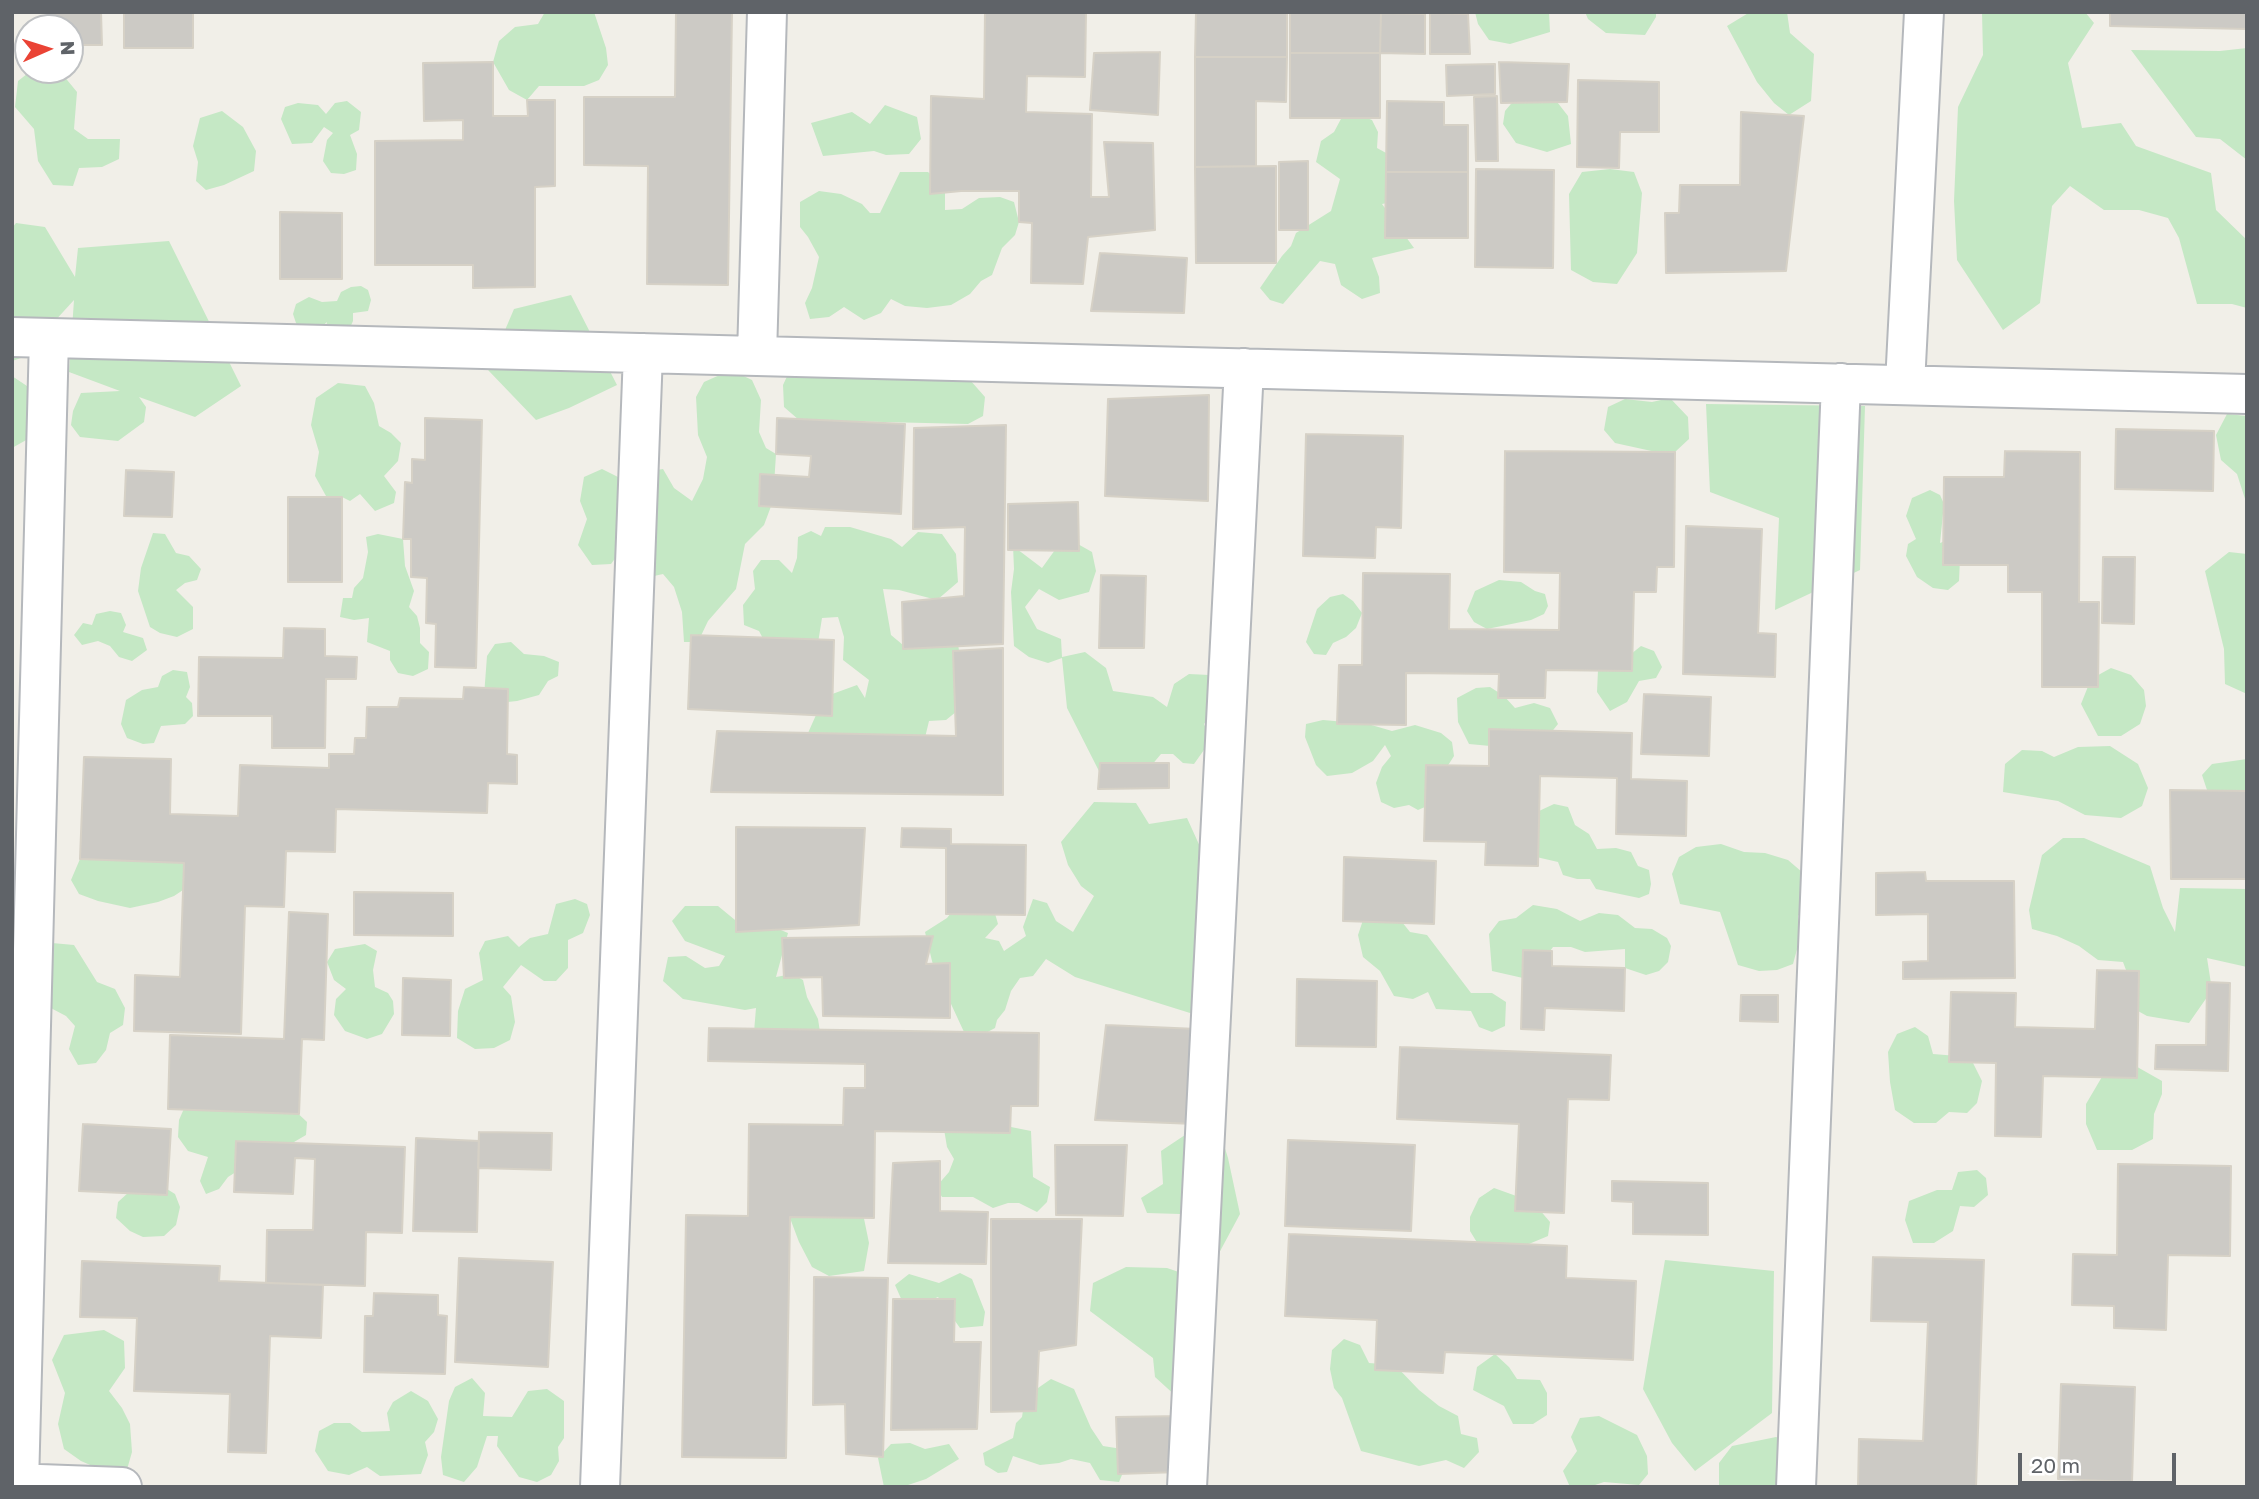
<!DOCTYPE html>
<html>
<head>
<meta charset="utf-8">
<style>
	body { margin:0 }
	#map { position:relative; width:2259px; height:1499px; overflow:hidden; background:#f1efe8; font-family:"Golos Text",sans-serif }
	canvas { display:block }
	.frame { position:absolute; inset:0; border:14px solid #5f6368; pointer-events:none }
	.north { position:absolute; left:14px; top:14px; width:70px; height:70px; box-sizing:border-box; background:#fff; border:2px solid #bfc1c3; border-radius:50%; rotate:87deg; font-size:19px; font-weight:700; line-height:28px; text-align:center; color:#5f6368 }
	.north::after { content:''; display:block; margin:auto; width:24px; height:32px; background:#ea4335; clip-path:polygon(50% 0,100% 100%,50% 72%,0 100%) }
	.scale { position:absolute; left:2018px; top:1453px; width:158px; height:32px; box-sizing:border-box; border:4px solid #5f6368; border-top:0; padding-left:9px; font-size:21px; line-height:24px; white-space:nowrap; color:#5f6368; -webkit-text-stroke:5px #fff; paint-order:stroke }
</style>
</head>
<body>
<div id="map">
<canvas width="2259" height="1499"></canvas>
<div class="frame"></div>
<div class="north">N</div>
<div class="scale">20 m</div>
</div>
<script>
const g = document.querySelector('canvas').getContext('2d');
g.lineJoin = 'round';
function fill(path, color) { g.fillStyle = color; g.fill(path, 'evenodd'); }
const poly = rows => new Path2D(rows.map(r => 'M' + r).join(''));
function strokePath(path, color, width, dash) { g.strokeStyle = color; g.lineWidth = width; g.lineCap = dash ? 'butt' : 'round'; g.setLineDash(dash || []); g.stroke(path); }
const green = poly([
	[545,12,594,12,606,48,608,65,599,80,584,86,539,86,527,100,509,90,493,62,499,41,515,27,538,24],
	[1475,12,1549,12,1550,32,1510,44,1489,40,1478,24],
	[1585,12,1656,12,1656,17,1645,35,1606,33,1588,19],
	[1750,12,1787,12,1790,33,1814,54,1811,101,1789,115,1774,103,1757,82,1727,26],
	[1982,12,2085,12,2094,23,2068,63,2082,128,2121,123,2136,146,2211,173,2216,210,2247,240,2247,308,2232,304,2197,304,2179,238,2168,218,2139,210,2104,210,2070,186,2052,206,2040,303,2003,330,1957,260,1954,201,1958,107,1983,55],
	[2247,48,2247,160,2220,139,2196,137,2131,50,2220,51],
	[32,70,50,70,63,75,77,92,74,129,88,139,120,139,119,159,102,167,79,168,73,186,53,185,38,161,34,129,15,107,18,81],
	[1526,86,1554,98,1568,116,1571,144,1547,152,1516,143,1503,124,1505,111],
	[347,101,361,112,359,130,350,135,357,154,356,170,344,174,331,173,323,161,327,140,333,133,324,127,312,143,292,144,281,119,285,107,298,103,318,105,326,114,335,103],
	[885,105,917,117,921,139,909,154,886,155,874,151,823,156,811,123,852,112,870,124],
	[222,111,243,127,256,151,254,171,224,185,206,190,196,181,198,162,193,146,200,118],
	[1357,114,1372,120,1378,132,1377,148,1397,159,1397,201,1382,204,1414,248,1372,258,1379,277,1380,293,1362,299,1341,285,1335,264,1320,261,1283,304,1270,300,1260,288,1282,256,1291,246,1296,233,1331,211,1340,179,1316,162,1321,141,1334,132,1342,117],
	[1610,169,1634,172,1642,193,1637,253,1617,284,1593,282,1571,270,1569,194,1582,172],
	[900,172,928,172,945,187,945,210,962,209,979,198,1000,197,1014,202,1019,222,1015,235,1002,248,992,275,981,281,970,294,951,305,927,308,905,306,891,299,881,313,864,320,844,307,829,317,810,319,805,303,812,288,819,257,808,237,800,227,800,202,819,191,841,194,862,204,870,213,880,213],
	[16,223,45,227,75,277,78,248,169,241,241,386,195,417,139,397,146,407,144,422,118,441,80,437,71,425,73,411,81,393,120,391,69,372,74,300,21,358,12,361,12,228],
	[361,286,368,290,371,300,368,311,353,313,353,321,344,341,324,338,327,322,303,344,293,314,296,304,309,297,322,302,337,301,341,292,351,287],
	[571,295,617,385,569,408,536,420,488,370,514,309],
	[731,370,752,380,761,400,759,432,766,448,776,454,773,501,764,525,745,544,736,589,708,621,698,642,684,642,682,612,674,587,663,574,645,578,651,471,663,469,674,488,692,501,703,479,707,457,698,435,696,397,704,382],
	[790,370,963,372,985,397,983,416,968,424,799,420,784,407,783,385],
	[12,376,27,386,46,410,28,439,12,448],
	[338,383,365,386,374,403,379,426,391,433,401,443,398,461,384,476,396,492,394,503,375,511,360,494,350,501,342,497,326,496,315,476,319,452,311,425,316,398],
	[1670,398,1688,417,1689,439,1675,452,1656,452,1615,443,1604,430,1608,407,1625,399,1652,402],
	[1706,404,1865,406,1860,570,1775,610,1779,518,1710,492],
	[2227,414,2247,416,2247,505,2237,474,2221,460,2216,435],
	[602,469,618,477,627,495,622,549,611,564,592,565,578,545,587,519,580,501,584,477],
	[1930,490,1940,495,1944,504,1940,543,1948,540,1960,559,1959,581,1948,590,1933,588,1917,577,1906,556,1908,544,1916,539,1906,516,1912,498],
	[825,527,850,527,891,539,902,547,918,532,942,534,956,554,958,582,937,600,899,590,883,589,891,635,903,645,958,644,967,703,946,720,929,721,923,746,808,733,824,697,857,685,865,698,869,680,843,660,844,637,838,617,822,618,818,643,768,648,759,631,744,625,743,605,755,589,753,571,761,560,779,560,792,573,797,558,798,537,811,531,821,536],
	[153,533,165,534,176,553,189,556,201,569,197,580,185,583,176,590,193,607,193,629,177,637,160,633,150,627,138,591,141,568],
	[378,534,403,539,405,566,414,591,409,607,417,616,420,628,420,643,429,652,428,669,413,676,398,673,390,660,390,651,367,642,369,618,354,620,340,617,343,598,352,598,354,588,363,578,368,552,366,537],
	[1060,543,1076,543,1092,552,1096,571,1089,592,1059,600,1039,589,1025,607,1037,629,1061,639,1062,657,1085,652,1106,668,1113,691,1153,697,1167,707,1174,684,1189,674,1209,675,1215,687,1214,712,1204,724,1211,740,1194,764,1183,763,1173,754,1161,754,1145,773,1102,777,1067,708,1062,658,1048,663,1029,657,1014,646,1011,592,1014,569,1013,546,1042,568],
	[2229,552,2247,554,2247,694,2225,684,2224,649,2205,571],
	[1499,580,1521,582,1535,591,1545,594,1548,606,1544,614,1531,620,1487,629,1474,622,1467,611,1475,591],
	[1343,594,1353,601,1362,613,1356,628,1346,637,1333,643,1326,655,1314,654,1306,642,1317,609,1330,597],
	[110,611,121,613,126,625,123,632,143,638,147,650,132,661,119,657,110,646,98,641,82,645,74,635,83,623,92,625,96,614],
	[511,642,524,654,544,656,559,662,558,676,548,681,539,695,517,701,498,703,484,696,487,656,495,644],
	[1641,646,1654,651,1662,667,1656,678,1639,681,1627,702,1610,711,1597,692,1598,670,1631,654],
	[2111,668,2131,675,2144,690,2146,706,2140,724,2121,736,2098,736,2081,704,2091,679],
	[173,670,187,672,190,687,186,697,192,703,193,716,185,724,161,726,154,743,143,744,127,738,121,724,126,700,142,690,158,687,162,676],
	[1490,687,1504,696,1515,708,1534,703,1550,708,1558,724,1541,745,1501,747,1469,744,1458,722,1457,698,1476,688],
	[1323,720,1368,724,1392,731,1415,725,1441,733,1452,742,1454,756,1438,781,1434,803,1418,810,1409,805,1394,808,1381,802,1376,783,1382,767,1391,756,1385,745,1373,761,1352,773,1327,776,1316,765,1305,737,1306,724],
	[2110,746,2138,764,2148,788,2142,806,2121,818,2085,815,2058,801,2003,792,2005,764,2022,750,2042,751,2054,757,2078,747],
	[2247,759,2247,806,2210,799,2202,775,2212,764],
	[1094,802,1136,803,1149,824,1187,818,1202,851,1218,997,1190,1013,1075,977,1046,959,1033,976,1020,978,1011,991,1005,1010,997,1020,995,1028,980,1036,964,1032,933,965,925,932,947,918,964,896,988,889,998,924,985,938,999,941,1004,951,1026,936,1023,927,1033,899,1047,903,1056,921,1073,932,1094,896,1081,886,1068,865,1061,842],
	[1554,804,1568,807,1575,825,1589,834,1597,849,1616,848,1631,852,1638,866,1649,870,1651,884,1649,894,1639,898,1596,889,1590,879,1577,879,1563,875,1558,862,1532,856,1539,811],
	[2063,838,2084,838,2150,866,2163,908,2175,932,2180,888,2247,889,2247,967,2207,958,2212,990,2189,1023,2147,1016,2129,1006,2129,978,2123,962,2098,960,2079,946,2057,936,2032,929,2029,910,2042,855],
	[1721,844,1744,852,1765,853,1788,860,1809,878,1809,902,1798,916,1799,942,1793,964,1777,970,1759,971,1738,965,1720,912,1680,904,1672,874,1679,857,1696,847],
	[80,859,192,861,189,886,174,896,158,902,130,908,98,901,79,894,71,880],
	[575,899,587,904,590,915,583,933,568,940,568,968,556,981,544,981,521,965,503,987,511,996,515,1022,510,1040,494,1048,475,1049,457,1038,458,1011,465,989,483,980,479,953,485,941,508,936,519,947,530,938,548,934,556,904],
	[1533,905,1557,909,1580,921,1599,913,1618,915,1635,928,1652,929,1667,938,1671,946,1668,962,1659,971,1646,975,1625,968,1625,949,1585,952,1571,947,1553,947,1545,958,1523,978,1492,971,1489,934,1499,921,1516,918],
	[685,906,718,906,746,929,771,926,788,933,776,977,792,974,803,980,807,997,818,1019,820,1032,754,1032,756,1008,745,1010,683,999,663,981,668,957,686,956,705,968,719,966,725,956,685,941,672,921],
	[1394,912,1410,932,1427,935,1471,993,1492,993,1506,1002,1505,1026,1492,1032,1479,1027,1471,1011,1436,1009,1428,992,1413,999,1394,996,1380,971,1363,957,1358,935,1365,914],
	[52,943,74,945,97,982,115,989,125,1008,123,1025,110,1033,106,1050,96,1063,78,1065,69,1049,75,1026,66,1016,45,1005],
	[365,944,377,951,373,970,375,987,388,993,393,1001,394,1014,382,1034,367,1039,345,1031,334,1015,336,999,346,989,334,980,327,962,335,949],
	[1915,1027,1928,1036,1933,1054,1970,1057,1982,1081,1977,1103,1967,1113,1949,1112,1936,1123,1914,1123,1895,1110,1890,1082,1888,1052,1897,1034],
	[2132,1064,2162,1081,2162,1094,2154,1114,2153,1139,2132,1150,2097,1150,2086,1124,2086,1104,2106,1070],
	[186,1104,290,1106,307,1122,306,1135,294,1142,277,1146,228,1177,219,1189,206,1194,200,1181,208,1157,188,1151,178,1137,179,1120],
	[943,1123,996,1124,1031,1131,1033,1177,1050,1187,1047,1202,1037,1212,1019,1203,1008,1203,993,1208,973,1197,942,1197,936,1187,949,1172,954,1159,947,1147],
	[1188,1133,1223,1142,1228,1158,1240,1214,1218,1255,1180,1241,1180,1214,1147,1213,1141,1198,1163,1184,1161,1151],
	[1977,1170,1986,1178,1988,1195,1974,1207,1960,1206,1953,1231,1934,1243,1913,1243,1905,1220,1909,1201,1937,1190,1952,1190,1958,1172],
	[140,1182,159,1184,175,1194,180,1207,176,1225,164,1236,143,1237,130,1231,116,1218,118,1202],
	[1494,1188,1533,1202,1550,1222,1548,1236,1512,1251,1481,1249,1470,1231,1470,1217,1479,1198],
	[861,1204,869,1243,864,1271,829,1276,812,1267,799,1242,787,1210],
	[1665,1260,1774,1271,1772,1413,1695,1471,1672,1443,1643,1389],
	[1126,1267,1167,1268,1208,1282,1178,1398,1155,1377,1153,1358,1090,1311,1093,1283],
	[960,1273,972,1279,985,1312,983,1326,960,1328,938,1297,919,1305,903,1303,895,1285,909,1274,939,1283],
	[104,1330,124,1341,125,1368,109,1391,122,1408,130,1424,132,1452,126,1473,104,1471,81,1461,64,1449,58,1424,65,1393,52,1360,64,1335],
	[1344,1339,1360,1345,1369,1363,1395,1365,1419,1390,1439,1406,1458,1416,1461,1434,1477,1438,1479,1452,1464,1468,1446,1460,1419,1466,1361,1451,1342,1398,1334,1388,1330,1369,1332,1350],
	[1495,1354,1509,1367,1517,1379,1540,1380,1547,1393,1547,1415,1533,1424,1513,1424,1504,1406,1473,1390,1477,1367],
	[472,1378,485,1393,483,1416,512,1417,528,1391,547,1389,564,1401,564,1438,558,1447,559,1461,551,1475,537,1482,519,1477,497,1446,498,1436,487,1436,477,1467,464,1482,443,1475,441,1457,449,1401,455,1387],
	[1051,1379,1074,1389,1091,1428,1103,1446,1122,1449,1127,1463,1119,1482,1100,1480,1090,1463,1071,1459,1059,1463,1040,1465,1013,1456,1007,1472,998,1473,985,1465,983,1453,1013,1438,1016,1423,1022,1417,1025,1397],
	[411,1391,428,1401,438,1419,434,1432,425,1442,428,1455,421,1474,380,1476,367,1467,349,1475,328,1471,315,1451,319,1431,334,1423,350,1423,362,1432,390,1431,387,1413,393,1402],
	[1599,1416,1637,1435,1647,1456,1648,1474,1639,1485,1604,1482,1589,1487,1570,1487,1563,1471,1577,1451,1571,1437,1580,1418],
	[1776,1437,1797,1444,1800,1487,1719,1486,1719,1463,1732,1446],
	[910,1443,925,1449,949,1444,959,1459,926,1479,902,1487,884,1487,878,1458,891,1444]
]);
const building = poly([
	[49,12,101,12,102,45,70,45,70,28,49,28,49,12],
	[124,12,193,12,193,48,124,48,124,12],
	[676,12,732,12,728,285,647,284,648,166,584,165,584,97,675,97,676,12],
	[985,12,1086,12,1085,77,1027,76,1026,112,1092,114,1091,197,1109,197,1104,142,1153,143,1155,230,1088,237,1083,284,1031,283,1032,223,1019,222,1019,191,961,191,930,194,931,96,984,99,985,12],
	[1196,12,1287,12,1287,57,1195,57,1196,12],
	[1290,12,1381,12,1380,53,1290,53,1290,12],
	[2110,12,2247,12,2247,29,2110,26,2110,12],
	[1381,13,1425,14,1425,54,1380,53,1381,13],
	[1430,13,1468,14,1470,54,1430,54,1430,13],
	[1160,52,1158,115,1090,110,1094,53,1160,52],
	[1290,53,1380,53,1380,118,1290,118,1290,53],
	[1195,57,1287,57,1286,102,1256,101,1256,166,1195,167,1195,57],
	[493,62,493,116,528,116,527,100,555,100,555,186,535,187,535,287,473,288,473,265,375,265,375,141,463,140,463,120,424,121,423,63,493,62],
	[1499,62,1569,64,1567,102,1501,103,1499,62],
	[1495,64,1495,94,1447,96,1446,65,1495,64],
	[1578,80,1659,82,1659,132,1620,132,1619,168,1577,167,1578,80],
	[1497,96,1498,161,1476,161,1474,97,1497,96],
	[1387,101,1444,102,1444,125,1468,125,1468,172,1386,172,1387,101],
	[1741,112,1804,116,1786,271,1666,273,1665,213,1679,213,1680,185,1740,185,1741,112],
	[1308,161,1308,230,1279,230,1279,162,1308,161],
	[1276,166,1276,263,1196,263,1195,167,1276,166],
	[1476,169,1554,170,1553,268,1475,267,1476,169],
	[1386,172,1468,172,1468,238,1385,238,1386,172],
	[280,212,342,213,342,279,280,279,280,212],
	[1100,253,1187,258,1184,313,1091,311,1100,253],
	[1209,395,1208,501,1105,496,1108,399,1209,395],
	[425,418,482,420,476,668,435,667,436,624,426,623,427,578,411,577,411,539,403,539,405,482,412,483,412,459,425,460,425,418],
	[777,418,905,424,901,514,759,506,760,474,809,477,811,456,776,454,777,418],
	[1006,425,1003,644,903,649,902,602,964,596,965,527,913,529,914,428,1006,425],
	[2116,429,2214,431,2213,491,2115,489,2116,429],
	[1306,434,1403,436,1401,528,1376,527,1375,558,1303,556,1306,434],
	[1505,451,1675,452,1674,567,1657,567,1656,592,1634,592,1632,671,1546,670,1545,698,1498,698,1499,674,1406,673,1406,725,1337,724,1339,665,1362,665,1363,573,1450,574,1449,629,1559,630,1560,573,1504,572,1505,451],
	[2005,451,2080,452,2079,602,2099,602,2098,687,2042,687,2042,592,2008,592,2008,565,1943,565,1944,477,2004,477,2005,451],
	[126,470,174,472,172,517,124,516,126,470],
	[288,497,342,497,342,582,288,582,288,497],
	[1078,502,1079,551,1008,550,1008,504,1078,502],
	[1686,526,1762,529,1758,633,1776,634,1775,677,1683,674,1686,526],
	[2103,557,2135,557,2134,624,2102,623,2103,557],
	[1101,575,1146,576,1144,648,1099,648,1101,575],
	[284,628,325,629,325,656,357,657,356,679,326,679,325,748,272,748,272,716,198,716,199,657,283,658,284,628],
	[691,635,834,640,832,716,688,709,691,635],
	[1003,648,1003,795,711,792,717,731,956,736,953,651,1003,648],
	[464,687,508,689,507,754,517,755,517,784,488,783,487,813,336,809,335,852,286,851,284,907,245,906,241,1034,134,1031,135,975,180,977,184,863,80,859,84,757,171,759,170,814,238,816,240,765,329,768,329,754,354,754,355,738,366,738,367,707,398,707,400,698,463,699,464,687],
	[1644,694,1711,697,1709,756,1641,754,1644,694],
	[1489,729,1632,733,1631,779,1687,781,1686,836,1616,834,1617,778,1540,776,1538,866,1485,865,1486,842,1424,841,1426,765,1489,766,1489,729],
	[1100,763,1169,763,1169,788,1098,789,1100,763],
	[2170,790,2247,791,2247,879,2171,879,2170,790],
	[736,827,865,828,859,925,736,932,736,827],
	[902,828,951,829,951,844,1026,845,1025,915,946,914,946,848,901,847,902,828],
	[1344,857,1436,861,1434,924,1343,921,1344,857],
	[1925,872,1926,881,2014,881,2015,978,1903,979,1903,962,1928,961,1928,914,1876,915,1876,873,1925,872],
	[354,892,453,893,453,936,354,935,354,892],
	[289,912,328,914,324,1040,302,1039,299,1114,168,1109,170,1035,284,1039,289,912],
	[933,936,926,964,950,963,950,1018,823,1016,822,977,784,978,782,938,933,936],
	[1523,950,1552,951,1552,966,1625,968,1624,1011,1545,1008,1544,1030,1521,1029,1523,950],
	[2097,970,2139,971,2137,1078,2043,1076,2041,1137,1995,1136,1996,1063,1949,1062,1951,992,2016,993,2015,1027,2095,1029,2097,970],
	[403,978,451,980,450,1036,402,1035,403,978],
	[1297,979,1377,981,1376,1047,1296,1046,1297,979],
	[2207,982,2230,983,2228,1071,2155,1069,2156,1045,2206,1045,2207,982],
	[1741,995,1778,995,1778,1022,1740,1021,1741,995],
	[1106,1025,1197,1029,1195,1124,1095,1120,1106,1025],
	[709,1028,1039,1033,1038,1106,1011,1106,1010,1133,875,1131,874,1218,790,1217,786,1458,682,1457,686,1215,748,1216,749,1124,843,1125,844,1088,865,1088,865,1064,708,1061,709,1028],
	[1400,1047,1611,1055,1609,1100,1568,1099,1564,1213,1515,1211,1519,1124,1397,1119,1400,1047],
	[83,1124,171,1129,167,1195,79,1191,83,1124],
	[479,1132,552,1133,551,1170,478,1168,479,1132],
	[416,1138,479,1141,477,1232,413,1231,416,1138],
	[1288,1140,1415,1145,1411,1231,1285,1226,1288,1140],
	[236,1141,405,1147,402,1233,366,1232,365,1286,266,1283,267,1230,313,1230,315,1159,295,1158,293,1194,234,1192,236,1141],
	[1055,1145,1127,1145,1123,1216,1056,1215,1055,1145],
	[940,1161,940,1211,988,1212,986,1264,888,1263,893,1163,940,1161],
	[2118,1164,2231,1166,2230,1256,2168,1255,2166,1330,2114,1328,2114,1306,2072,1305,2073,1254,2117,1255,2118,1164],
	[1612,1181,1708,1183,1708,1235,1633,1234,1633,1202,1612,1201,1612,1181],
	[991,1219,1082,1219,1076,1345,1039,1351,1036,1411,991,1412,991,1219],
	[1289,1234,1567,1246,1566,1278,1636,1281,1633,1360,1445,1352,1443,1373,1375,1370,1377,1320,1285,1316,1289,1234],
	[1873,1257,1984,1260,1976,1487,1858,1487,1859,1439,1923,1441,1928,1322,1871,1321,1873,1257],
	[459,1258,553,1262,548,1367,455,1362,459,1258],
	[82,1261,220,1266,219,1281,323,1285,321,1338,270,1336,266,1453,228,1452,230,1394,134,1391,137,1318,80,1317,82,1261],
	[814,1277,888,1278,883,1457,846,1454,845,1404,813,1405,814,1277],
	[374,1293,438,1295,438,1315,447,1316,445,1374,364,1372,365,1316,373,1316,374,1293],
	[893,1299,955,1299,954,1342,981,1342,977,1429,891,1430,893,1299],
	[2061,1384,2135,1387,2132,1482,2058,1479,2061,1384],
	[1182,1416,1180,1472,1118,1474,1116,1417,1182,1416]
]);
const minor = poly([
	[12,337,2247,394],
	[757,355,767,12],
	[1905,384,1924,12],
	[12,1483,122,1487],
	[19,1484,49,338],
	[600,1487,643,353],
	[1187,1487,1244,368],
	[1796,1487,1841,383]
]);
fill(green, '#c5e8c5');
fill(building, '#cccac5');
strokePath(building, '#d6d1c6', 2);
strokePath(minor, '#b5b8bc', 42);
strokePath(minor, '#fff', 38);
</script>
</body>
</html>
